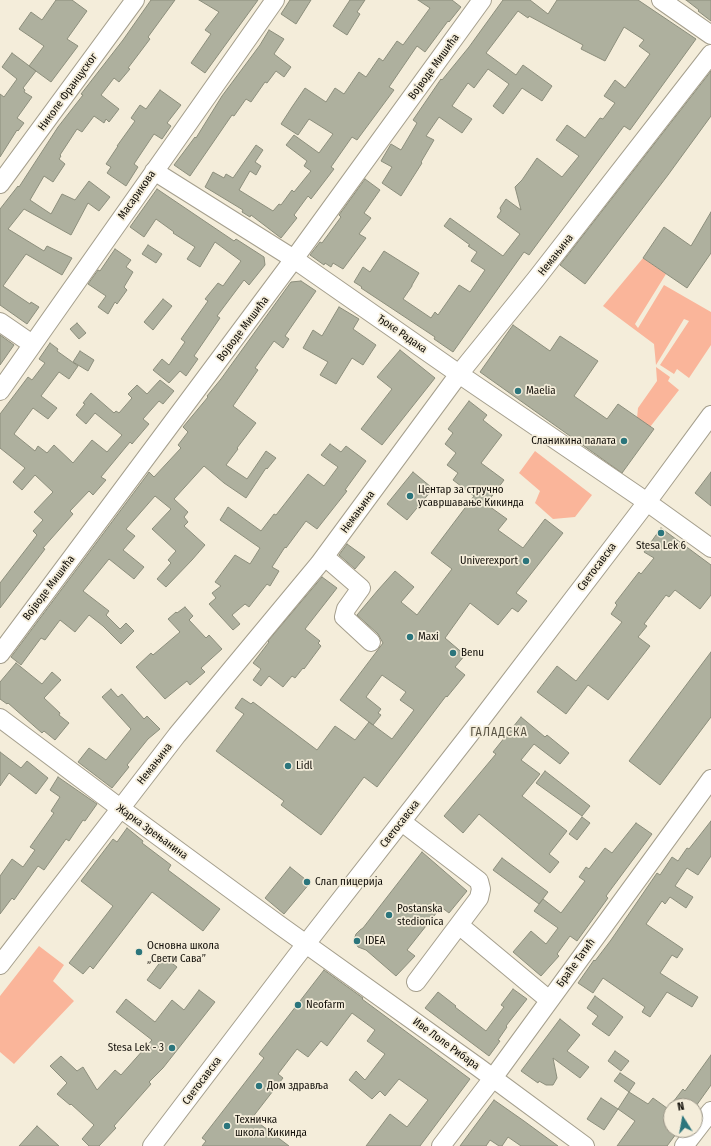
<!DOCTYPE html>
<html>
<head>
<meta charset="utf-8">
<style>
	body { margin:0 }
	#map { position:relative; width:711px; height:1146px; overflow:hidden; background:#f4edda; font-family:"Fira Sans Condensed",sans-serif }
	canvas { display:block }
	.north { position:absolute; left:663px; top:1098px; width:40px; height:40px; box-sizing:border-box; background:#f4edda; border:1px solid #999486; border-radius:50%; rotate:349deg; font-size:11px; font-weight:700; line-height:16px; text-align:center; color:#110e08 }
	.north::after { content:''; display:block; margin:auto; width:14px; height:18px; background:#2b757c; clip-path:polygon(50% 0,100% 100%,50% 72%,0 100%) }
</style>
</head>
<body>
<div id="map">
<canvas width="711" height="1146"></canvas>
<div class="north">N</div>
</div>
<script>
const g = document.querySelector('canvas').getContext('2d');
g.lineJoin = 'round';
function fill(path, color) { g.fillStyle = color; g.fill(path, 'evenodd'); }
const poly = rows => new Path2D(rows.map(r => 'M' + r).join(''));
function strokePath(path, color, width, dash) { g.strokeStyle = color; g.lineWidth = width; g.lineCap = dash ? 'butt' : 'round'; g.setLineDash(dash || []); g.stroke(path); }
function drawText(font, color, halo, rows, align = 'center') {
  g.font = font + ' "Fira Sans Condensed",sans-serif'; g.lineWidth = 3.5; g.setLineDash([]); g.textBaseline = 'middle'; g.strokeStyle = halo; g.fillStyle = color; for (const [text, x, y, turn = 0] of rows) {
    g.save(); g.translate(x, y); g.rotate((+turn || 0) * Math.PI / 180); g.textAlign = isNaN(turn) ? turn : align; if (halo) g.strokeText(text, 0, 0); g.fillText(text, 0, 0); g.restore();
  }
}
const green = poly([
	[643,258,666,274,635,324,638,328,664,285,711,312,711,345,689,378,677,369,674,374,660,365,689,321,684,319,656,365,654,344,603,306],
	[656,367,670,377,668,381,679,390,650,427,637,418,638,408,657,381],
	[535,451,592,495,575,517,553,519,535,503,540,491,519,473],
	[39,946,64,965,53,981,74,1001,14,1064,0,1052,0,996]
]);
const building = poly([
	[56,0,72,0,87,11,67,39,78,46,51,82,29,66,44,46,19,29,31,12,42,20,56,0],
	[151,0,175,0,148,37,150,39,128,68,130,69,119,82,114,78,101,95,119,109,109,122,106,119,104,123,94,116,82,132,77,129,60,155,61,156,59,159,65,164,53,182,44,176,30,200,51,214,62,194,75,200,89,181,110,197,99,211,88,203,71,235,24,209,8,229,44,251,47,246,72,258,62,275,26,254,3,286,30,304,31,302,39,307,27,324,0,305,0,209,18,186,19,187,58,127,83,95,81,94,123,40,151,0],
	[199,0,258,0,205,73,191,63,211,34,205,30,219,12,199,0],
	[290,0,311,0,296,24,281,14,290,0],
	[350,0,365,0,357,12,360,14,347,35,333,26,350,0],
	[418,0,452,0,461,7,449,22,448,21,425,52,417,46,389,87,394,90,357,140,352,137,331,167,334,169,311,199,308,196,294,215,297,218,281,238,251,215,250,217,242,212,243,210,205,187,213,172,224,178,226,174,233,178,256,145,263,150,255,162,261,166,256,175,250,171,239,190,273,211,279,204,281,205,292,190,294,192,311,171,304,166,307,161,286,145,294,135,319,153,333,134,309,119,298,135,281,124,292,107,305,88,326,102,335,88,344,94,359,72,366,77,379,58,383,61,397,41,403,45,430,8,418,0],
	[503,0,530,0,548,14,557,0,638,0,696,39,630,130,624,126,529,255,524,252,453,352,434,339,435,337,361,288,362,287,354,282,363,267,370,272,384,251,419,273,412,285,412,286,403,299,431,318,435,312,438,315,459,285,470,292,485,270,471,261,477,252,468,246,470,245,444,226,450,218,503,256,520,234,497,217,501,211,500,208,506,199,521,210,515,187,522,180,537,158,562,177,579,156,556,140,567,125,585,138,600,118,603,119,615,103,604,96,615,80,625,88,650,54,639,46,644,40,624,27,605,61,581,49,583,45,529,16,528,18,518,11,486,53,516,75,523,65,552,86,542,101,522,88,503,114,493,106,509,84,488,69,474,88,468,83,452,106,472,119,462,133,439,117,426,136,434,140,421,162,422,163,401,196,382,183,392,167,381,161,391,144,401,150,417,123,413,120,441,79,442,80,469,47,503,0],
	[686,0,711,0,711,21,698,11,699,10,686,0],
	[269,30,284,39,274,54,291,67,284,77,276,71,267,83,265,82,251,102,246,99,234,116,232,115,190,176,174,165,195,137,196,138,222,96,260,45,269,30],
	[12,53,36,71,23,88,25,90,24,92,32,97,17,118,24,123,18,131,17,130,0,157,0,94,4,97,17,79,2,67,12,53],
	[711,71,711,116,668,175,585,284,560,265,711,71],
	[160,90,181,105,167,123,171,126,162,139,154,134,134,164,138,167,126,186,107,173,111,167,106,164,118,146,117,146,135,121,131,118,140,105,146,109,160,90],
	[365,179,380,190,364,213,371,218,359,234,366,238,343,269,333,263,331,267,325,263,324,265,310,255,320,242,322,243,341,217,339,215,365,179],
	[157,189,234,241,236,239,264,257,265,265,249,285,244,280,217,316,220,318,194,356,198,359,186,376,180,371,169,383,153,370,162,359,169,365,185,342,181,339,208,301,205,299,218,283,223,286,241,261,215,242,200,267,187,259,195,247,173,233,174,232,156,219,144,237,130,227,157,189],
	[711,212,711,253,687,288,643,258,664,227,691,246,711,212],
	[148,245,162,254,156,263,142,254,148,245],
	[115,249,131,260,126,267,133,272,124,287,127,290,117,304,115,302,108,314,98,307,106,296,88,284,98,270,100,271,115,249],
	[301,281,316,291,285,336,289,339,283,348,274,341,255,368,258,370,233,406,256,423,237,448,238,449,226,465,247,479,266,451,276,458,267,469,266,468,246,498,224,483,204,466,174,499,188,512,184,517,188,522,184,526,205,545,192,560,166,587,157,579,171,563,168,560,176,551,152,529,171,509,155,496,126,529,135,536,123,550,144,567,134,579,109,559,83,591,109,611,106,615,120,629,126,623,134,631,121,644,103,626,89,615,75,632,60,620,45,640,41,638,21,665,11,657,147,475,149,472,154,477,181,448,178,445,188,432,183,427,208,397,207,396,221,379,291,282,301,281],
	[163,299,172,306,153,330,144,322,163,299],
	[339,307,359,319,353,329,376,345,363,365,352,358,336,384,320,375,328,362,303,348,313,330,322,336,339,307],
	[77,323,86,333,79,339,70,329,77,323],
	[513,325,550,351,560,336,598,361,574,396,607,419,618,404,654,429,622,473,480,372,513,325],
	[0,335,14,345,0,365,0,335],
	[50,343,58,349,57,351,78,366,69,379,59,372,41,396,57,408,48,419,33,408,14,434,35,451,38,446,47,453,54,445,73,463,92,440,107,452,122,435,95,413,86,424,76,415,85,404,83,403,91,393,114,413,116,411,119,413,132,398,128,394,137,385,147,394,160,380,174,391,163,404,159,401,143,419,149,424,132,444,130,442,101,477,106,480,93,495,89,491,70,511,73,514,43,548,45,549,0,608,0,583,37,535,33,531,43,520,34,512,53,492,35,475,22,490,13,482,25,468,0,448,0,414,28,377,32,380,45,363,39,359,50,343],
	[400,350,435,378,382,445,361,429,392,389,377,377,400,350],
	[80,351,94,360,88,371,73,362,80,351],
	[469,401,487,415,483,420,502,435,481,463,504,480,486,504,507,519,498,530,523,548,545,519,563,533,516,593,527,601,518,612,512,608,498,625,470,603,445,638,465,655,455,667,465,675,447,697,446,696,377,787,364,777,321,835,281,805,284,801,216,751,244,714,235,708,242,698,251,704,253,702,317,750,335,726,355,740,369,722,392,739,414,710,400,700,406,692,382,675,366,697,381,709,378,713,381,715,373,725,340,700,383,643,378,634,357,615,378,590,395,571,414,587,401,602,417,615,452,569,431,553,474,496,453,480,458,473,447,465,456,453,445,444,453,433,448,429,469,401],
	[330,444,341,452,346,446,366,461,345,490,347,491,317,529,306,521,286,548,285,547,272,567,279,571,270,586,267,584,249,607,245,604,232,615,240,624,233,630,209,604,216,598,212,593,221,586,215,582,235,555,250,564,260,548,220,520,228,507,261,531,274,514,276,515,308,474,324,486,338,467,321,455,330,444],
	[413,472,431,487,431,491,407,520,387,504,413,472],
	[711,472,711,506,695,493,711,472],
	[661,528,711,565,711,595,700,609,675,590,669,597,666,595,644,624,647,626,638,637,650,646,608,700,588,685,566,714,537,692,557,666,576,681,622,622,611,614,617,605,615,603,639,572,641,574,654,558,644,552,661,528],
	[347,544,365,557,355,569,339,555,347,544],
	[322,577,337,588,305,629,320,641,318,643,321,646,304,669,303,668,295,678,292,676,283,687,269,676,261,686,253,680,261,669,253,663,269,642,268,641,322,577],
	[185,607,193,616,189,620,206,638,209,635,222,649,201,668,205,672,190,685,187,681,165,699,136,667,151,653,153,655,180,632,168,619,176,612,177,613,185,607],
	[711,652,711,717,660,785,629,761,711,652],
	[16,663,42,684,52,672,61,680,44,698,60,713,59,715,69,723,55,740,44,731,42,733,8,703,7,704,0,699,0,682,16,663],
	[111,689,118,697,122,694,144,719,147,716,160,729,148,739,127,765,129,767,112,788,78,762,89,748,106,760,131,729,102,697,111,689],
	[521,717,545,737,547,735,569,753,560,764,534,744,521,760,540,774,522,796,567,831,549,854,559,862,550,873,479,814,463,833,444,816,496,754,493,752,521,717],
	[0,752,21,768,27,761,48,778,36,794,9,773,0,786,0,752],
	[545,771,590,806,582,816,536,783,545,771],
	[58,777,97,804,85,821,83,820,69,841,66,839,44,870,38,866,14,900,12,898,0,914,0,876,12,859,23,867,35,850,30,847,54,813,51,811,60,797,50,790,58,777],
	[582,817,590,823,577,840,569,834,582,817],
	[711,821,711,856,698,875,687,868,675,886,693,897,686,908,670,897,665,904,662,901,646,924,683,949,677,958,672,955,660,973,685,989,698,997,692,1007,667,992,650,1017,642,1012,645,1007,603,978,593,993,578,983,594,960,595,961,611,940,657,873,660,875,672,857,678,861,687,848,689,849,711,821],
	[636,823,652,834,606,896,608,898,577,941,570,936,557,954,559,956,541,976,513,952,531,931,546,944,558,928,534,911,543,899,561,913,585,881,579,877,586,867,589,869,605,848,612,853,636,823],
	[127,828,143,841,142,843,171,865,168,870,220,909,203,931,152,892,93,969,90,966,83,974,69,963,113,906,81,881,113,839,117,842,127,828],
	[422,852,467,891,449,913,441,907,407,950,415,956,396,976,366,950,358,947,354,940,356,934,360,930,363,928,422,852],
	[502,858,548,892,539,904,493,870,502,858],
	[290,867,310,883,284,914,265,898,290,867],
	[164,957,177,967,160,989,147,980,164,957],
	[324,970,363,998,362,999,470,1079,420,1146,366,1146,390,1114,407,1127,428,1100,399,1079,385,1096,380,1091,372,1099,349,1080,356,1071,365,1080,385,1054,367,1041,375,1030,352,1013,327,1046,321,1041,308,1057,297,1049,278,1074,283,1078,252,1118,289,1146,202,1146,206,1141,202,1138,264,1058,259,1054,324,970],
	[513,989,527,999,506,1026,507,1027,498,1040,500,1041,489,1056,425,1008,438,992,456,1006,455,1007,486,1031,504,1007,501,1005,513,989],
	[199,990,215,1002,163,1068,149,1082,151,1084,114,1126,116,1128,99,1146,89,1146,82,1139,94,1125,71,1104,70,1105,57,1094,67,1083,50,1066,61,1056,77,1071,83,1067,97,1090,115,1070,121,1075,152,1040,116,1012,126,999,155,1022,172,1000,184,1010,199,990],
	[595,996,623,1017,609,1036,592,1024,598,1016,587,1008,595,996],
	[560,1019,580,1035,567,1051,589,1067,580,1078,553,1058,557,1078,553,1085,546,1085,539,1081,538,1083,521,1071,560,1019],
	[615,1051,629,1061,621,1071,608,1061,615,1051],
	[711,1055,711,1085,696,1106,670,1106,683,1089,685,1091,711,1055],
	[620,1073,635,1083,629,1092,614,1081,620,1073],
	[629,1092,648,1104,653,1098,671,1111,671,1130,679,1130,667,1146,617,1146,635,1121,618,1109,629,1092],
	[601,1098,618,1109,604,1130,587,1119,601,1098],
	[494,1100,524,1121,558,1146,521,1146,508,1137,502,1146,499,1146,490,1140,486,1146,460,1146,494,1100],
	[37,1126,59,1146,19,1146,37,1126]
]);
const minor = poly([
	[661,0,711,35],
	[154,171,294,259,459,374,647,502,711,548],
	[0,184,135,0],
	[0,322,32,344],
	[0,391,275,0],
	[325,557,361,588,346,609,344,617,371,642],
	[0,654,294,259,482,0],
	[0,718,120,808,278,924,478,1067,585,1146],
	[402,822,479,881,481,889,479,898,416,982],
	[459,925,549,1000],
	[0,965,177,735,319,564,459,374,536,279,711,54],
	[152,1146,295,958,476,726,647,502,711,415],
	[441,1146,493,1078,711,779],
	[684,1146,711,1111]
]);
const markers = [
	[518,391,4,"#2b757c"],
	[624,441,4,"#2b757c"],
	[410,496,4,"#2b757c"],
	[661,533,4,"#2b757c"],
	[526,561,4,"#2b757c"],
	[410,637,4,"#2b757c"],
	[453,653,4,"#2b757c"],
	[288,766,4,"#2b757c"],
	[307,882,4,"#2b757c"],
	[389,915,4,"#2b757c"],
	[357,941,4,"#2b757c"],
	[139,952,4,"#2b757c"],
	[298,1005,4,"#2b757c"],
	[172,1048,4,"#2b757c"],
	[259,1086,4,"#2b757c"],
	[227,1126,4,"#2b757c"]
];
const streetNames = [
	["Војводе Мишића",434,67,-54],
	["Николе Француског",68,92,-54],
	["Масарикова",137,195,-55],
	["Немањина",556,255,-52],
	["Војводе Мишића",243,329,-53],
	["Ђоке Радака",402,334,35],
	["Немањина",358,512,-54],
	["Светосавска",597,567,-53],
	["Војводе Мишића",49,588,-53],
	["Немањина",155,764,-52],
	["Светосавска",400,824,-52],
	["Жарка Зрењанина",152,832,36],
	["Браће Татић",576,963,-54],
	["Иве Лоле Рибара",446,1044,36],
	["Светосавска",202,1081,-53]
];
const poiNames = [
	["Maelia",526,391],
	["Сланикина палата",616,441,"right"],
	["Центар за стручно",418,490],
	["усавршавање Кикинда",418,503],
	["Stesa Lek 6",661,546,"center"],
	["Univerexport",518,561,"right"],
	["Maxi",418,637],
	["Benu",461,653],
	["Lidl",296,766],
	["Слап пицерија",315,882],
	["Postanska",397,909],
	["stedionica",397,922],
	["IDEA",365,941],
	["Основна школа",147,946],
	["„Свети Сава”",147,959],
	["Neofarm",306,1005],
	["Stesa Lek - 3",164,1048,"right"],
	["Дом здравља",267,1086],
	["Техничка",235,1120],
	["школа Кикинда",235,1133]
];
const neighbourhoodNames = [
	["ГАЛАДСКА",499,733]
];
fill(green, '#fab59a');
fill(building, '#aeb09e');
strokePath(building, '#8c8e7c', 1);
strokePath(minor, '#a59f8d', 20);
strokePath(minor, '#fff', 18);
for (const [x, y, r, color] of markers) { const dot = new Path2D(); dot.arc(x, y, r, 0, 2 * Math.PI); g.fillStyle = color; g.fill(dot); strokePath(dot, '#f4edda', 1.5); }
drawText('11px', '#110e08', '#f4edda', streetNames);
drawText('11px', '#110e08', '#f4edda', poiNames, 'left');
g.letterSpacing = '1px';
drawText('12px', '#5a5444', '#f4edda', neighbourhoodNames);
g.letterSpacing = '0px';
</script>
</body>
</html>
